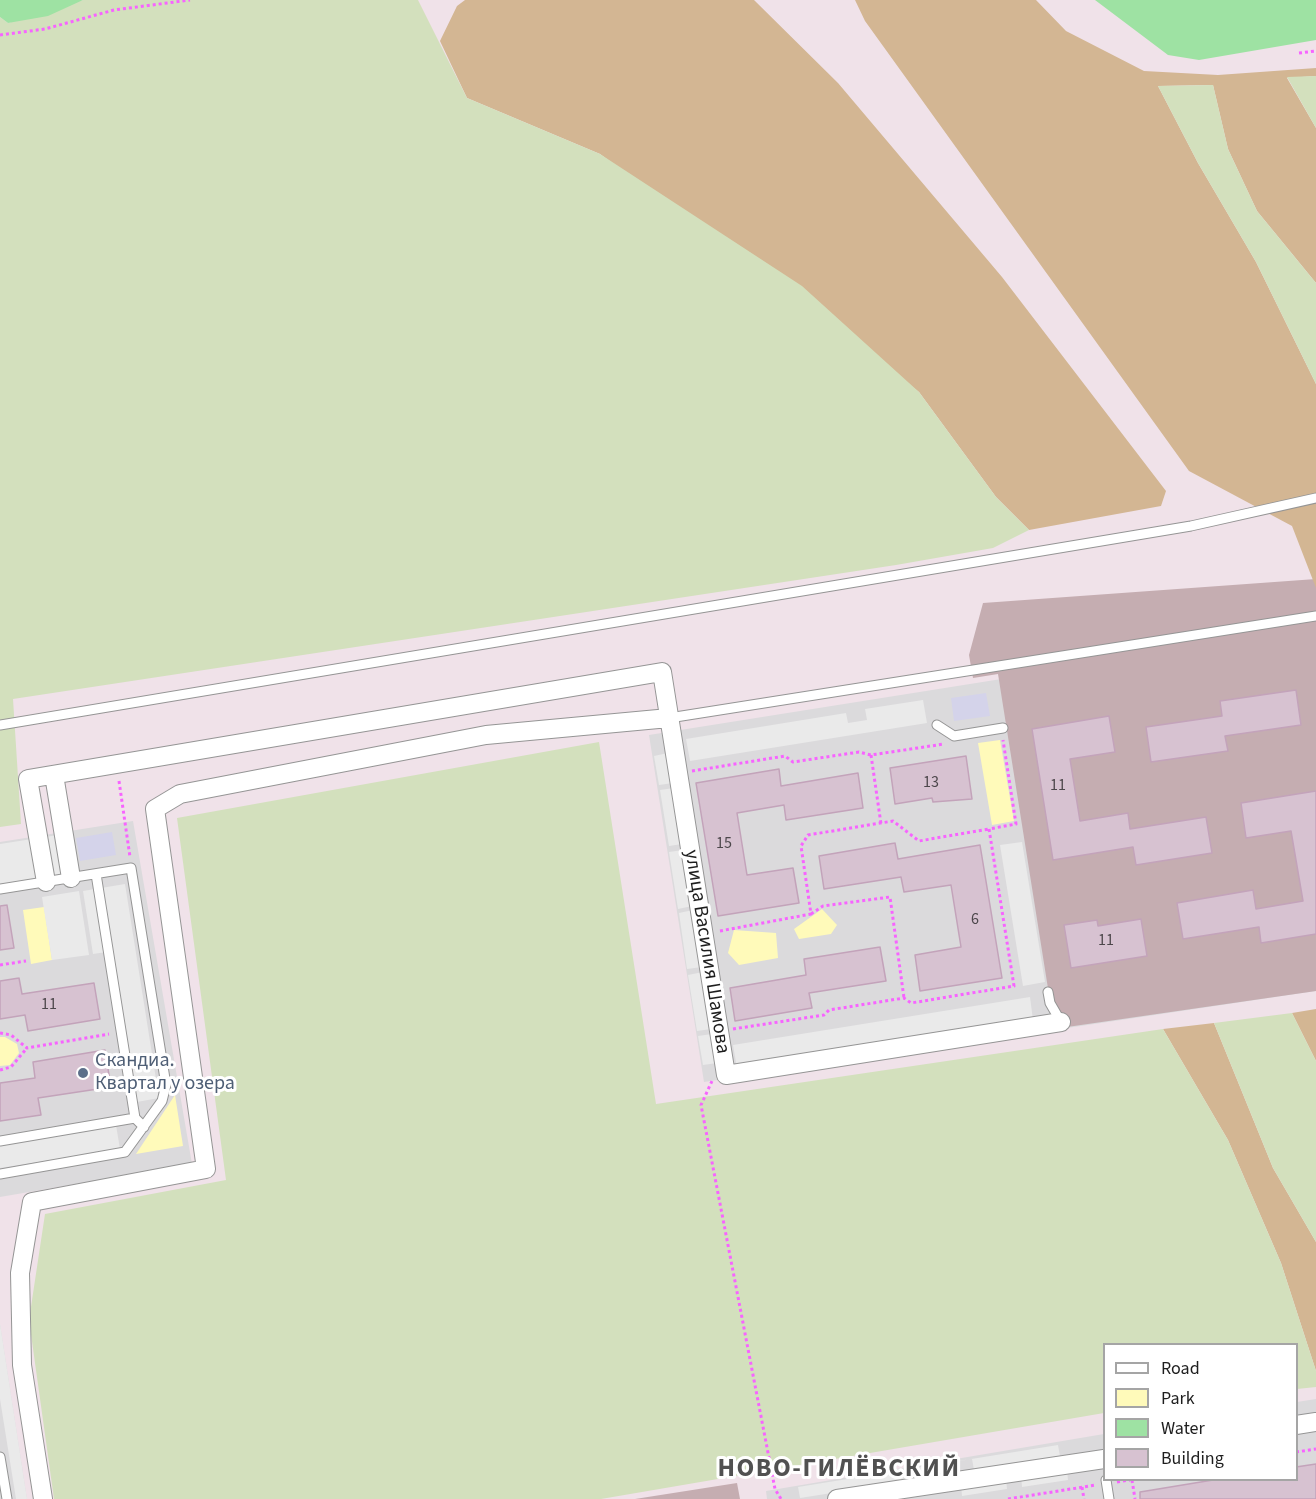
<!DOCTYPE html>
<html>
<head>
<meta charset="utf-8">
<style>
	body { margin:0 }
	#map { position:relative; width:1316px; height:1499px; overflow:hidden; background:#f0e2e9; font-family:"Source Sans 3",sans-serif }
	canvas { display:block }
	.legend { position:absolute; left:1103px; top:1343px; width:195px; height:138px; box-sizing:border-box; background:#fff; border:2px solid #a5a5a5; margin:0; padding:8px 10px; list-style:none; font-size:18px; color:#1e1e1e }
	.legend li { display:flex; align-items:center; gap:12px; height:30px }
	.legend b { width:30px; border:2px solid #a5a5a5 }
</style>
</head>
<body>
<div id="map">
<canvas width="1316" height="1499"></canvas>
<ul class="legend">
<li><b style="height:8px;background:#fff"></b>Road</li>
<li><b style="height:16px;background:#fffaba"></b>Park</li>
<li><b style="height:16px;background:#9ee2a3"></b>Water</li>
<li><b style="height:16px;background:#d7c2d1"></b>Building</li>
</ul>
</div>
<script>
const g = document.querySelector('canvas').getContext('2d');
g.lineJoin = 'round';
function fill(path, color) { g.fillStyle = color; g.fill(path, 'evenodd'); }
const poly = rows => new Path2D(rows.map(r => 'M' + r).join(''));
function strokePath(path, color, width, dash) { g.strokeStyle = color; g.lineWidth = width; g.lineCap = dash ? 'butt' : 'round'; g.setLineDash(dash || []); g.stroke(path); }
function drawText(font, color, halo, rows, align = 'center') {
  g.font = font + ' "Source Sans 3",sans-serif'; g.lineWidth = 6; g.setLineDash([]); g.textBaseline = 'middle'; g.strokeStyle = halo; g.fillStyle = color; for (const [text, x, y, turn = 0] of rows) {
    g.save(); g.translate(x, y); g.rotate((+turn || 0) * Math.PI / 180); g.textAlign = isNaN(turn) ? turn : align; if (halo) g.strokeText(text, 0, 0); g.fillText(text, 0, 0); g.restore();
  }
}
const residential = poly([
	[1316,629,1316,991,704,1082,649,735],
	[133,821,192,1164,0,1197,0,842],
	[0,1324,27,1499,0,1499],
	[1316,1399,1316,1499,767,1499,766,1491,1104,1434,1104,1480,1296,1480,1297,1402]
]);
const industrial = poly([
	[986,693,990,716,954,721,951,698],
	[112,832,116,855,80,861,76,838]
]);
const construction = poly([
	[1316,579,1316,991,1067,1027,1050,1001,998,674,973,678,969,655,983,603],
	[737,1483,740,1499,635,1499]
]);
const forest = poly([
	[465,0,754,0,838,83,1002,277,1166,491,1161,506,1029,530,996,497,919,392,600,154,467,98,440,41,457,6],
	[855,0,1036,0,1066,31,1144,71,1218,75,1316,68,1316,76,1287,78,1316,128,1316,283,1257,211,1228,149,1213,85,1158,86,1198,163,1256,262,1316,384,1316,588,1292,526,1189,471,865,21],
	[1316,1009,1316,1061,1292,1013],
	[1214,1023,1273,1168,1316,1242,1316,1371,1281,1263,1228,1140,1163,1029]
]);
const wetland = poly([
	[83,0,418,0,467,98,600,154,802,286,919,392,996,497,1029,530,993,548,896,565,13,699,21,824,0,827,0,17,8,23],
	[1316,76,1316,128,1287,77],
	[1213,85,1228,149,1257,211,1316,283,1316,384,1256,262,1198,163,1158,86],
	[599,742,656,1104,1163,1029,1228,1140,1281,1263,1316,1371,1316,1387,1297,1389,1296,1344,1104,1344,1104,1413,601,1499,54,1499,29,1320,45,1214,226,1180,177,818],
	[1292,1013,1316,1061,1316,1242,1273,1168,1214,1023]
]);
const park = poly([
	[1000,740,1014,821,992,825,978,743],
	[44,907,52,960,31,964,23,910],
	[822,909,837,925,831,934,799,939,794,929],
	[734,930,776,933,778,958,739,965,728,953],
	[0,1037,5,1037,17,1044,19,1053,10,1065,0,1066],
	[175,1095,183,1146,136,1154,171,1101]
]);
const parking = poly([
	[923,700,927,723,690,761,686,739,846,713,848,723,867,720,865,709],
	[668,753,673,783,659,785,654,756],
	[674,788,682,844,669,846,660,790],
	[58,835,65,884,0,894,0,844],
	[1022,842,1045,982,1023,986,1000,845],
	[683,850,692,906,678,909,669,852],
	[125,884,159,1098,137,1102,113,951,93,954,83,891],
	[79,891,89,955,52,960,42,897],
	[693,910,702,967,687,969,679,913],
	[703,972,711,1029,697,1031,688,975],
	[1030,997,1033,1020,737,1068,733,1045],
	[712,1034,717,1063,703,1065,698,1036],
	[116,1125,120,1149,0,1168,0,1144],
	[0,1324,27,1499,16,1499,0,1399],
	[1058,1445,1060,1456,974,1470,972,1459,957,1461,959,1473,800,1498,798,1487],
	[1067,1469,1068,1480,1022,1487,1021,1476],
	[1006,1478,1007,1489,962,1496,961,1485]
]);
const water = poly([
	[0,0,83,0,48,16,8,23,0,17],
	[1095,0,1316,0,1316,40,1199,60,1168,55]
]);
const building = poly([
	[1296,690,1301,725,1225,736,1228,751,1151,762,1146,727,1222,716,1220,701,1296,690],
	[1109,716,1115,752,1070,759,1080,821,1128,813,1130,829,1206,817,1212,853,1136,865,1133,847,1053,860,1032,729,1109,716],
	[966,756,972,799,933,802,932,798,895,804,890,768,966,756],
	[779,769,781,786,858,773,863,808,786,820,784,805,737,813,747,875,793,868,799,903,718,916,696,783,779,769],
	[1316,791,1316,934,1261,943,1259,927,1183,939,1177,903,1253,890,1256,909,1303,901,1291,831,1246,838,1241,803,1316,791],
	[895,843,898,859,980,845,1002,978,920,991,915,955,961,947,951,885,904,892,901,877,824,889,819,856,895,843],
	[7,905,14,948,0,950,0,906,7,905],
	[1141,919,1147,956,1071,968,1064,925,1097,920,1098,926,1141,919],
	[880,947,886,981,809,993,812,1008,735,1021,730,988,806,975,804,959,880,947],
	[19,978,22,994,94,983,100,1019,28,1031,25,1015,0,1019,0,981,19,978],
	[105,1050,111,1087,38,1098,41,1115,0,1121,0,1083,35,1078,33,1062,105,1050],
	[1316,1464,1316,1499,1140,1499,1140,1492,1219,1479,1296,1479,1296,1467,1316,1464]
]);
const path = poly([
	[0,35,45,29,114,10,190,0],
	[1299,53,1316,51],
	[871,755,881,824],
	[692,771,785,756,793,762,859,752,871,755,944,744],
	[119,781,130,857],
	[811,914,823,906,890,897,904,998],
	[720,931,811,914,801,846,808,835,893,821,919,841,989,829],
	[0,965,26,961],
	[733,1029,824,1015,829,1010,904,998,911,1003,1014,986,989,829,1016,824,1003,740],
	[0,1033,11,1035,27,1048,109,1034],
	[0,1070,11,1067,27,1048],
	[712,1081,701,1105,775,1489,781,1499],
	[1296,1452,1316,1449],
	[1132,1480,1135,1499],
	[1117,1482,1130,1480],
	[1082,1487,1084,1499],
	[1008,1499,1096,1485]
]);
const service = poly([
	[669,718,1316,616],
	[0,725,1191,526,1316,498],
	[937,725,954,736,1003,728],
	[96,874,135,1118,144,1127],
	[0,889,131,868,166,1085,162,1101,125,1152,0,1174],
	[1048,992,1050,1003,1061,1022],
	[0,1141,135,1118],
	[0,1457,7,1499],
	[1106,1480,1109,1499]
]);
const minor = poly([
	[54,775,71,878],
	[46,882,28,779,662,672,726,1075,1061,1022],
	[1296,1425,1316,1422],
	[43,1499,22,1365,20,1273,32,1202,206,1169,155,809,180,794,486,735,669,718],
	[837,1499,1104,1459]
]);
const markers = [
	[83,1073,6,"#5c6f8a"]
];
const numberNames = [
	["13",931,783],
	["11",1058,786],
	["15",724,844],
	["6",975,920],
	["11",1106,941],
	["11",49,1005]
];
const streetNames = [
	["улица Василия Шамова",706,952,81]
];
const serviceNames = [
	["Скандиа.",95,1062],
	["Квартал у озера",95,1085]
];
const districtNames = [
	["НОВО-ГИЛЁВСКИЙ",839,1470]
];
fill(residential, '#dbdadc');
fill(industrial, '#d4d3ea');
fill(construction, '#c5adb1');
fill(forest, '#d3b693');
fill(wetland, '#d3e0bd');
fill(park, '#fffaba');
fill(parking, '#eaeaea');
fill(water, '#9ee2a3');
fill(building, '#d7c2d1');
strokePath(building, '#c3a3ba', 1.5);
strokePath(service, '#959595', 11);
strokePath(minor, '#959595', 20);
strokePath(path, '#f764ff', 3, [3, 3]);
strokePath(service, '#fff', 9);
strokePath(minor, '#fff', 18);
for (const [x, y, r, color] of markers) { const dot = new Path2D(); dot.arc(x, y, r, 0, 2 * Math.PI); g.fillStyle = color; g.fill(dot); strokePath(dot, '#fff', 2); }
drawText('16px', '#4c474b', null, numberNames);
drawText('20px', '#1e1e1e', '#fff', streetNames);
drawText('20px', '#4e5e75', '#fff', serviceNames, 'left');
g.letterSpacing = '1.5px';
drawText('bold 26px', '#515151', '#fff', districtNames);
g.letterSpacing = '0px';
</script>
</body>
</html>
